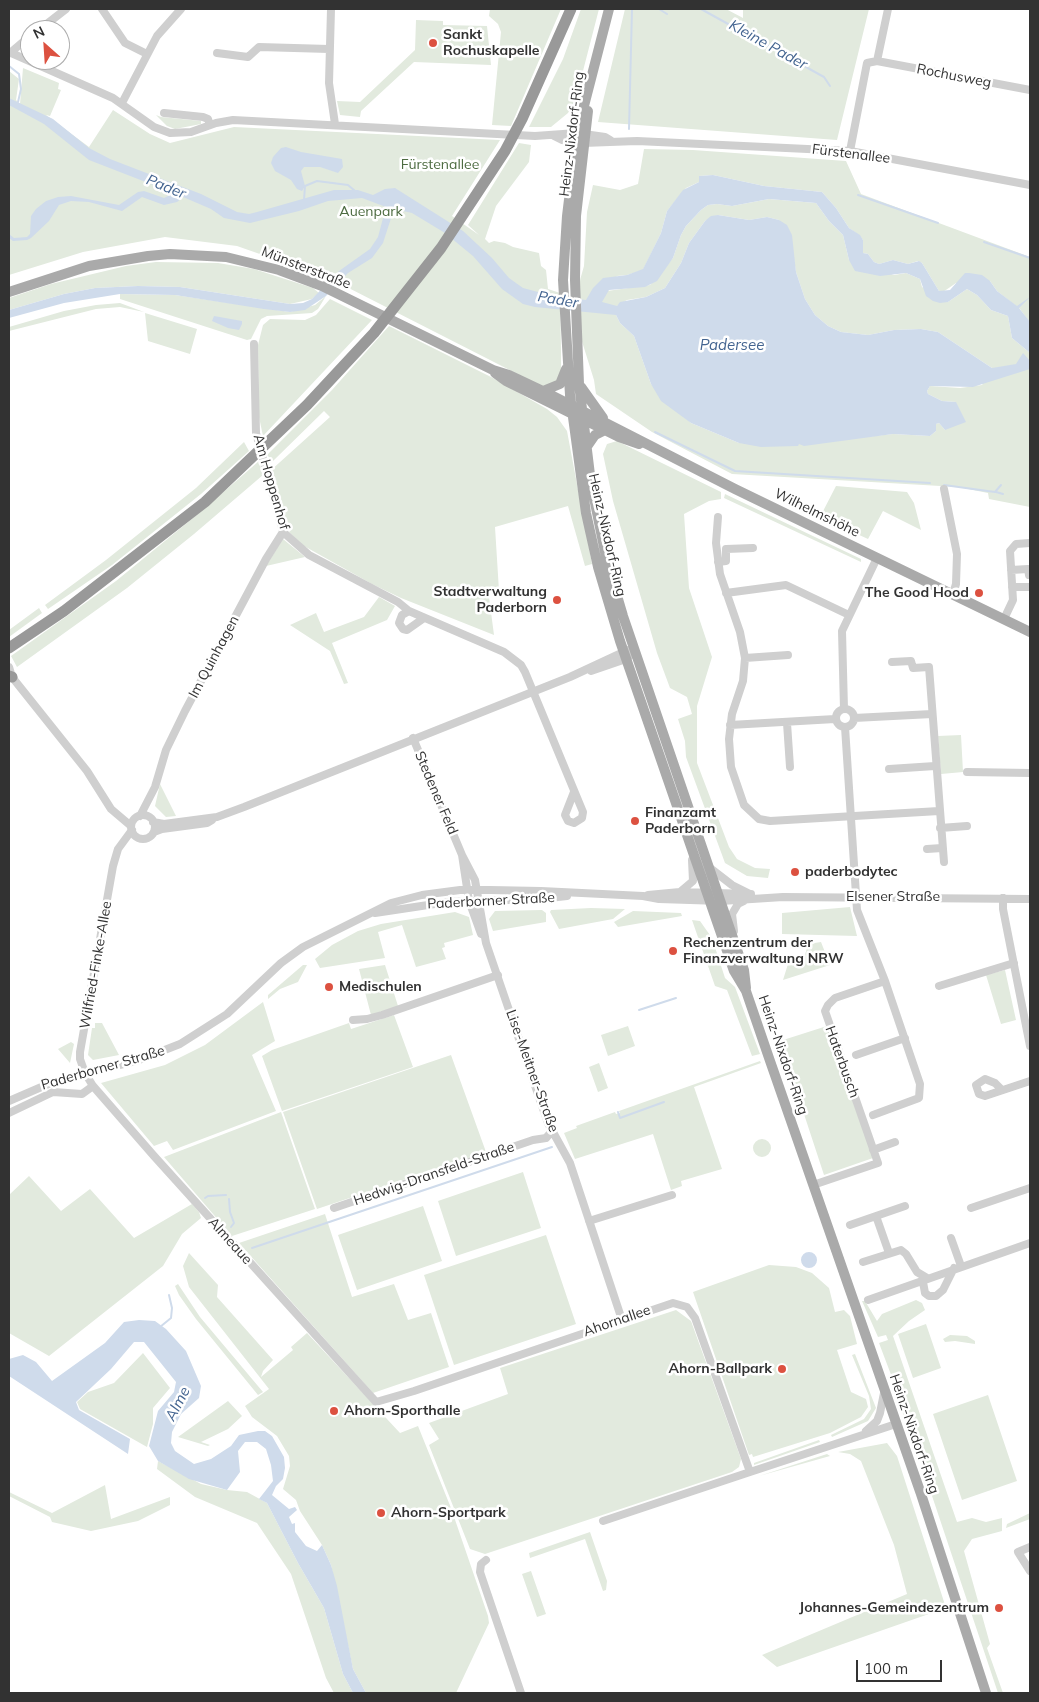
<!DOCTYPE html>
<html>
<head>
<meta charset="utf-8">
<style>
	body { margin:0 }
	#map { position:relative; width:1039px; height:1702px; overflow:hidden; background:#fff; font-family:Mulish,sans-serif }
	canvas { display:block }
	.frame { position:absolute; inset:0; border:10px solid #323232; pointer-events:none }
	.north { position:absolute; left:20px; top:20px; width:50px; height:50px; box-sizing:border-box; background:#fff; border:1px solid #adadad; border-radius:50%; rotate:334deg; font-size:14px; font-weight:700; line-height:20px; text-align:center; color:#323232 }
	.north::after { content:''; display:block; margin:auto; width:18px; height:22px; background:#dc5140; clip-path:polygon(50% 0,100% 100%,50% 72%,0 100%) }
	.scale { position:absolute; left:856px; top:1660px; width:86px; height:22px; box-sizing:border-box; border:2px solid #323232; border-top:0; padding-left:6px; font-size:15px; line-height:18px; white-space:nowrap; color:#323232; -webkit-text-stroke:4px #fff; paint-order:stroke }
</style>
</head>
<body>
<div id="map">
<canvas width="1039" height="1702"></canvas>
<div class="frame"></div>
<div class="north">N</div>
<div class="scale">100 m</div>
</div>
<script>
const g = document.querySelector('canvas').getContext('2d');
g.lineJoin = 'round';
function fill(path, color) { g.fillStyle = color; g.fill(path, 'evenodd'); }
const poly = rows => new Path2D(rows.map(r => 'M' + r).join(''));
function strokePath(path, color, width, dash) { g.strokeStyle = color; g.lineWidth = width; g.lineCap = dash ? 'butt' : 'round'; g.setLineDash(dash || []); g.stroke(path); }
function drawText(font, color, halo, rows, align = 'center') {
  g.font = font + ' Mulish,sans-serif'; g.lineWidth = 5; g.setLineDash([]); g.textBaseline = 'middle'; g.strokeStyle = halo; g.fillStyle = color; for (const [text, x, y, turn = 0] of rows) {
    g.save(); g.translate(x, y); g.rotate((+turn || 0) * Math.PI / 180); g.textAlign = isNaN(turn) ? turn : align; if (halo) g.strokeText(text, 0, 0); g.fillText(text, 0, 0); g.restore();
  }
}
const green = poly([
	[490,9,561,9,511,126,492,125,501,32,498,24,489,16],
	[581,9,599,9,576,98,568,113,551,127,529,127,563,59],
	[625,9,726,9,743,18,743,9,869,9,837,140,598,122],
	[416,20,443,21,443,25,487,26,491,65,414,62,361,111,360,117,340,115,337,101,360,102,415,50],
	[23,68,59,83,58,89,61,90,50,116,46,115,89,147,113,110,150,134,170,143,234,127,500,140,452,216,479,235,468,225,519,143,531,145,529,162,496,206,485,239,489,243,494,241,505,243,513,247,539,253,541,266,546,270,548,289,560,293,561,351,561,374,558,381,543,387,331,279,237,246,165,237,83,252,9,275,9,71,19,79,16,100,20,104],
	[156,115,161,117,201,121,201,124,175,129,167,126],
	[644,149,693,150,846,161,861,194,1030,257,1030,323,1020,309,997,291,990,281,956,283,943,292,939,291,922,263,918,261,908,264,893,260,879,264,874,262,868,254,863,253,863,240,860,236,849,228,836,208,822,192,764,186,713,175,699,176,699,182,686,188,667,211,661,233,643,270,627,275,617,276,607,291,650,285,673,258,681,235,686,226,701,210,708,205,717,204,732,206,769,199,816,203,829,221,843,235,849,260,894,275,906,273,920,279,922,287,948,302,967,289,977,295,991,310,1008,316,1012,338,1030,353,1030,507,989,499,988,493,958,487,732,474,652,432,596,394,594,380,580,335,580,280,584,266,587,212,593,185,620,190,638,184],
	[718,215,749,220,767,217,779,220,793,253,796,272,805,299,815,315,828,326,841,332,868,335,894,330,921,329,938,332,992,368,982,385,960,388,930,386,927,391,928,394,942,401,956,402,945,430,939,423,936,424,936,431,930,436,893,434,799,444,739,443,691,423,651,384,634,336,620,323,616,315,617,306,620,304,627,300,646,297,665,288,681,263,689,243,705,221],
	[156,262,218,263,254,269,313,288,319,293,312,299,290,304,180,287,138,286,95,288,64,294,9,310,9,298,51,284,126,266],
	[120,294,175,295,290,312,315,305,326,296,318,309,312,313,267,316,261,319,251,339,247,340,120,299],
	[330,299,372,320,263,436,259,417,258,345,263,325,270,319,305,320,316,315],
	[120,303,144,312,120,307,96,309,9,331,9,327,64,311,96,305],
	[145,313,197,329,190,354,148,341],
	[389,326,491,377,547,409,557,417,567,431,592,564,585,566,568,506,495,527,499,591,495,589,489,597,494,635,401,598,372,584,304,546,289,532,292,529,290,526,286,528,283,522,269,472,330,417,324,411,273,461,267,455,332,390],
	[617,441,721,492,721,499,709,501,684,514,689,588,712,657,697,706,697,763,729,847,737,859,755,868,770,869,768,878,747,876,725,863,686,757,685,741,678,719,692,714,687,697,670,688,657,653,613,501,603,454,607,444],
	[244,442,249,451,201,494,112,565,48,609,45,605,106,560,196,488],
	[259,461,263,475,194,534,127,588,17,667,11,656,116,581,204,509],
	[836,486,907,492,914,503,921,530,883,511,868,539,820,517],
	[725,494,861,559,861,562,724,498],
	[283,539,305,557,266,566],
	[379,597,395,606,387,620,332,643,348,683,344,684,330,651,290,625,316,613,324,632,364,617],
	[39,608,42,613,9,637,9,630],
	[961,735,963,772,941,774,938,736],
	[160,784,176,816,166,817,155,806],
	[850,907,857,936,782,934,782,913],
	[591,908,625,909,613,919,559,929,550,912,551,910],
	[542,910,546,913,546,922,493,931,489,919,495,911],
	[633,911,681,913,682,916,618,927,614,922],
	[455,912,469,917,473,935,444,943,445,947,442,948,446,959,416,967,402,925,378,932,385,958,320,968,315,959,332,945,358,931,381,924],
	[692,920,700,921,712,938,725,978,735,987,760,1054,752,1056,727,990,715,986],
	[821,942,830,965,783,980,788,964,783,956,797,960,805,955,808,944],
	[303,965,307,965,298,982,280,989,268,999,268,995],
	[385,965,398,1006,371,1015,359,969],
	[1005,970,1016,1020,1001,1024,986,975],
	[263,1002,275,1041,252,1055,276,1111,173,1150,167,1141,154,1146,101,1083,165,1065,205,1045],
	[394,1015,413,1067,282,1111,262,1056,272,1050,349,1023,351,1029],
	[95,1023,102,1023,119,1055,93,1060,88,1055,92,1028,95,1028],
	[628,1026,635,1046,608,1056,601,1035],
	[827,1026,873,1158,824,1175,780,1041],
	[71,1042,74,1044,70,1063,58,1049],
	[451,1055,486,1152,317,1209,283,1112],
	[760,1061,761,1063,694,1087,722,1169,681,1181,682,1186,671,1190,653,1134,575,1159,564,1133,577,1128,576,1126,615,1112,616,1114,620,1113,619,1111],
	[599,1063,608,1088,598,1092,589,1067],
	[281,1112,315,1209,232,1236,164,1157],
	'753 1148a9 9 0 1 1 18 0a9 9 0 1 1-18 0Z',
	[523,1172,541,1228,456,1256,438,1201],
	[29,1176,61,1211,90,1189,134,1238,192,1204,199,1212,201,1218,182,1234,163,1266,49,1356,9,1333,9,1195],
	[423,1206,442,1261,357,1290,338,1235],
	[325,1214,352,1297,394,1284,408,1320,431,1313,449,1367,373,1393,239,1243],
	[546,1235,576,1324,454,1365,424,1275],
	[189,1253,218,1285,217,1297,273,1360,263,1371,261,1377,293,1350,291,1347,307,1333,400,1433,418,1426,451,1508,488,1616,489,1623,456,1693,366,1693,353,1669,331,1565,322,1545,300,1511,296,1500,283,1489,290,1466,289,1456,277,1436,252,1417,245,1406,269,1389,189,1287,183,1266],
	[769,1265,796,1267,812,1273,829,1288,835,1312,844,1310,850,1316,857,1344,837,1350,851,1392,866,1399,868,1407,861,1417,830,1433,753,1457,752,1454,749,1455,693,1292],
	[178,1284,200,1317,263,1392,258,1395,196,1319,179,1295,175,1286],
	[916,1300,922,1303,925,1310,909,1321,893,1336,957,1522,972,1518,986,1522,1002,1518,1002,1531,972,1539,964,1551,990,1644,987,1648,1003,1693,998,1693,919,1457,892,1384,893,1380,879,1343,888,1340,886,1335,878,1337,862,1301,865,1301,877,1321,882,1314],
	[676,1310,691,1321,741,1459,739,1467,732,1472,485,1554,470,1549,429,1445,439,1439,429,1423,508,1394,500,1368],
	[926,1324,941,1368,913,1378,898,1334],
	[950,1335,967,1336,975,1341,975,1344,955,1341,945,1342,943,1339],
	[143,1353,170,1388,153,1408,153,1424,147,1447,80,1409,77,1402,88,1392,114,1383],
	[855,1354,876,1408,868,1421,832,1437,831,1435,864,1419,871,1409,869,1396,852,1355],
	[988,1395,1017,1481,962,1500,933,1414],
	[228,1401,242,1416,228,1429,201,1442,210,1445,208,1446,178,1437],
	[819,1440,820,1442,754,1465,754,1463],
	[887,1443,897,1456,946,1608,777,1667,762,1655,907,1594,894,1545,861,1461,850,1454,838,1452],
	[827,1454,830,1456,759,1476],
	[158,1461,201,1484,227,1490,247,1492,267,1503,298,1563,324,1608,343,1674,353,1693,334,1693,326,1678,291,1574,257,1523,195,1497,157,1469],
	[105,1485,111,1519,170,1497,170,1505,138,1521,91,1531,52,1522,50,1517,9,1496,9,1492,52,1513],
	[1030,1513,1030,1519,1006,1528,1007,1524],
	[590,1532,607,1581,606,1590,603,1591,585,1539,530,1558,529,1553],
	[531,1571,546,1614,537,1617,522,1574]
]);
const water = poly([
	[9,98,53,119,89,148,110,159,201,194,237,212,249,214,257,212,334,190,358,190,373,195,385,189,395,188,463,231,492,258,509,278,523,288,553,296,586,300,593,288,603,278,627,275,643,269,661,233,667,211,683,190,699,182,699,176,713,175,764,186,822,192,836,208,849,228,860,235,863,240,863,253,868,254,874,262,879,264,893,260,908,264,919,261,922,263,939,291,950,290,965,273,969,273,982,275,990,281,997,291,1017,306,1030,297,1019,308,1030,322,1030,353,1012,338,1008,316,991,310,977,295,967,289,948,302,940,303,933,301,926,296,920,279,906,273,880,276,855,271,849,260,843,235,829,221,816,203,769,199,732,206,717,204,708,205,701,210,686,226,681,235,673,258,657,281,645,287,609,290,602,302,617,306,620,302,646,297,665,288,681,263,689,243,705,221,711,216,718,215,749,220,767,217,779,220,787,225,792,235,796,272,805,299,815,315,828,326,841,332,868,335,894,330,921,329,938,332,992,368,1016,364,1023,353,1030,361,1030,369,973,387,930,386,927,391,928,394,942,401,956,402,966,422,945,430,939,423,936,424,936,431,930,436,893,434,804,446,799,444,798,446,761,447,739,443,691,423,661,401,651,384,634,336,620,323,616,315,535,307,523,304,502,289,473,256,445,233,412,213,394,209,383,243,372,258,348,273,326,296,305,310,290,312,264,309,175,295,120,294,64,303,9,318,9,310,64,294,95,288,138,286,180,287,290,304,303,303,312,299,339,271,370,249,378,237,386,207,362,198,328,201,299,211,250,223,224,218,211,209,183,197,177,202,164,205,142,197,122,211,89,202,71,201,59,205,49,221,31,238,27,240,13,241,9,238,9,234,14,238,27,237,30,234,31,216,36,209,46,201,58,197,71,196,119,205,138,192,144,191,164,198,174,193,89,160,44,124,9,105],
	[286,147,301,152,342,159,343,167,338,173,320,167,304,167,301,171,305,186,302,191,297,189,291,180,275,171,271,163,273,157,281,148],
	[214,316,242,321,242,324,239,330,228,328,212,321],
	'801 1260a8 8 0 1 1 16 0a8 8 0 1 1-16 0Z',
	[139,1320,155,1321,166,1329,186,1351,201,1386,199,1398,181,1414,172,1432,171,1443,175,1451,194,1464,211,1459,231,1446,239,1435,258,1431,265,1431,272,1436,284,1457,285,1468,283,1479,276,1486,272,1495,289,1509,295,1507,297,1510,289,1517,292,1524,295,1523,295,1532,306,1546,317,1551,322,1545,331,1565,337,1586,353,1669,366,1693,353,1693,343,1674,324,1608,298,1563,267,1503,259,1499,273,1481,271,1465,266,1449,257,1442,245,1442,238,1451,240,1472,227,1490,189,1479,158,1461,149,1446,158,1411,174,1392,176,1382,144,1342,134,1342,111,1369,76,1402,79,1410,130,1439,128,1454,9,1376,9,1359,23,1355,36,1362,52,1381,105,1343,124,1322]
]);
const stream = poly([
	[659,9,667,14],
	[701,9,824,77,830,86],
	[9,66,19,74,21,89,18,102],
	[629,129,632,9],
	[858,195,938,223],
	[304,200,305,186,317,181,348,185,355,191],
	[984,242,1030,258],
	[655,432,735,471,930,483],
	[944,485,995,492,1001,485],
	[996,492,1003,494],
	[639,1010,676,998],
	[618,1112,620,1118,664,1102],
	[205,1198,208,1196,226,1195],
	[229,1199,230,1212,234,1223,231,1227],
	[252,1248,552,1147],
	[160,1327,171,1318,172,1308,169,1295]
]);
const minor = poly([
	[102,9,125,43,147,54],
	[331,9,329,83,335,124],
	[39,30,66,9],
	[9,52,113,98,154,127,170,133,191,132,216,123,233,120,535,136,577,133,605,137,610,140],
	[10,53,30,36],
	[217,53,248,57,259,47,329,49],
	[877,61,888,9],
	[122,103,157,36,181,9],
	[164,113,203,117,208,119,210,125],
	[554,136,562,140,583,143,637,141,850,151,1030,185],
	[850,151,867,63,877,61,1030,90],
	[254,344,256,433,283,532,309,555,398,602,409,611],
	[944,489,957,554,956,584,953,594],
	[718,517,716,543,720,574,740,632,745,658,743,681,732,714,729,739,731,767,744,805,759,819,770,821,939,811],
	[718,562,726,561,726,549,753,548],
	[1011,570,1028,569,1029,575],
	[1012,587,1030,587],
	[726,593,786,585,849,615],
	[424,618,407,630,403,629,399,623,402,615,409,611,504,652,521,665,525,672,583,812,582,818,574,823,568,821,565,815,574,792],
	[1004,619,1013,600,1010,551,1016,544,1030,543],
	[745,658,788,655],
	[892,662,911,661,913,668,929,667,944,862],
	[9,667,12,677,87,771,111,809,131,826],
	[591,671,626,659,635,651],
	'836 718a9 9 0 1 1 18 0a9 9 0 1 1-18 0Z',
	[844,709,842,631,877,558],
	[854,718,932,714],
	[787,723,790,767],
	[730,725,835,719],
	[845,727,857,910,885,981,920,1084,919,1098,873,1115],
	[413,738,462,855,469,901,481,934],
	[889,769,935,766],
	[967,772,1030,773],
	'131 827a12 12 0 1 1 24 0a12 12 0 1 1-24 0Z',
	[140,816,155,787,166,750,185,711,266,559,283,532],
	[153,822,164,824,217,817,244,807,570,677,628,650],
	[940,828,967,826],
	[132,830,118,849,113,866,80,1052,80,1059,85,1073,93,1086,154,1156,376,1402,414,1391,673,1303,687,1307,695,1318,750,1472,896,1424],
	[154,832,162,829,207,823,212,820],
	[927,849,942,848],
	[462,855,475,880,486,943,532,1077,548,1123,570,1163,622,1320],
	[710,868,732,885,750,894],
	[680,892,693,881,692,860],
	[648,895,680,892,751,894],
	[1003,898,1003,909,1030,1046],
	[375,913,448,902,540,899,567,896],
	[734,931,732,914,738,904,744,901],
	[939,986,1014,963],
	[353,1020,367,1019,382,1015,498,975],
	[856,1055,905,1038],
	[1002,1090,995,1083,985,1079,976,1085,979,1094,985,1096,1030,1081],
	[9,1101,53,1082,139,1060,180,1044,227,1014,281,963,303,947,391,903,422,895,460,890,490,890,541,891,643,896,659,899,721,901,783,897,1030,899],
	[9,1113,53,1092,82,1094,93,1086],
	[873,1150,895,1142],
	[813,1185,878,1163,825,1011,828,1005,835,998,885,981],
	[334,1208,533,1140,546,1138,553,1130],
	[971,1208,1030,1188],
	[876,1216,889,1253],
	[589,1221,672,1195],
	[850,1225,905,1206],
	[951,1238,961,1266],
	[863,1262,901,1250,906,1254,917,1272,927,1278],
	[923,1282,925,1293,929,1296,936,1296,943,1290,954,1268],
	[868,1300,1030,1243],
	[866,1431,877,1421,880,1413,884,1393],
	[603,1521,750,1472],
	[1030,1547,1018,1552,1030,1571],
	[486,1560,481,1564,480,1572,521,1693]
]);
const major = poly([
	[609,9,577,133,567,216,563,280,570,395,586,513,598,567,620,641,734,971,746,991,769,1058,921,1494,986,1693],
	[588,111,576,216,575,280,579,384,591,483,607,562,623,616,744,970,746,988],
	[9,292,89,266,148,256,170,254,226,257,279,270,322,286,493,370,509,375,547,393,735,489,1030,632],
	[495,373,506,381,619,437,639,444],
	[581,387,603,418],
	[543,391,560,384,566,369],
	[586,448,595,435,605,430]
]);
const highway = poly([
	[9,648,64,611,205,502,307,405,374,333,441,248,505,151,522,119,571,9],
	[9,676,12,677]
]);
const markers = [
	[433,43,5,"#dc5140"],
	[979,593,5,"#dc5140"],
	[557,600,5,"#dc5140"],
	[635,821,5,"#dc5140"],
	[795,872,5,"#dc5140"],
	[673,951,5,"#dc5140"],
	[329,987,5,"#dc5140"],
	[782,1369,5,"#dc5140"],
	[334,1411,5,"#dc5140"],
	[381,1513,5,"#dc5140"],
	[999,1608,5,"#dc5140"]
];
const poiNames = [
	["Sankt",443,35],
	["Rochuskapelle",443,51],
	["Stadtverwaltung",547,592,"right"],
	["Paderborn",547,608,"right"],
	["The Good Hood",969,593,"right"],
	["Finanzamt",645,813],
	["Paderborn",645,829],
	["paderbodytec",805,872],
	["Rechenzentrum der",683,943],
	["Finanzverwaltung NRW",683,959],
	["Medischulen",339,987],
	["Ahorn-Ballpark",772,1369,"right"],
	["Ahorn-Sporthalle",344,1411],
	["Ahorn-Sportpark",391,1513],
	["Johannes-Gemeindezentrum",989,1608,"right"]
];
const streetNames = [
	["Rochusweg",954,76,11],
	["Heinz-Nixdorf-Ring",572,134,-83],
	["Fürstenallee",851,154,7],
	["Münsterstraße",306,268,21],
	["Am Hoppenhof",271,482,74],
	["Wilhelmshöhe",817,513,26],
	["Heinz-Nixdorf-Ring",607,535,77],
	["Im Quinhagen",214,657,-62],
	["Stedener Feld",436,793,67],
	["Elsener Straße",893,897],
	["Paderborner Straße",491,901,-3],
	["Wilfried-Finke-Allee",96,965,-80],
	["Heinz-Nixdorf-Ring",783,1055,71],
	["Haterbusch",842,1062,70],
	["Paderborner Straße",103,1068,-16],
	["Lise-Meitner-Straße",532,1071,70],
	["Hedwig-Dransfeld-Straße",434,1174,-19],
	["Almeaue",230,1241,48],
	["Ahornallee",617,1321,-19],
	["Heinz-Nixdorf-Ring",914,1434,71]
];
const parkNames = [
	["Fürstenallee",440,165],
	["Auenpark",371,212]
];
const waterNames = [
	["Kleine Pader",768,45,29],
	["Pader",166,187,22],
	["Pader",558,300,10],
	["Padersee",732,345],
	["Alme",178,1404,-63]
];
fill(green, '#e2eade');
fill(water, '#cfdbeb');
strokePath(stream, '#cfdbeb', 2);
strokePath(minor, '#cfcfcf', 8);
strokePath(major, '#aaa', 10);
strokePath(highway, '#999', 11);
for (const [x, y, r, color] of markers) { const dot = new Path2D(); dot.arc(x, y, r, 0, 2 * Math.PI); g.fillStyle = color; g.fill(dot); strokePath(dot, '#fff', 2); }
drawText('bold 14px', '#323232', '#fff', poiNames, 'left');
drawText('14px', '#323232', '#fff', streetNames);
drawText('14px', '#4d6b41', '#fff', parkNames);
drawText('italic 15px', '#436490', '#fff', waterNames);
</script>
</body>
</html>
